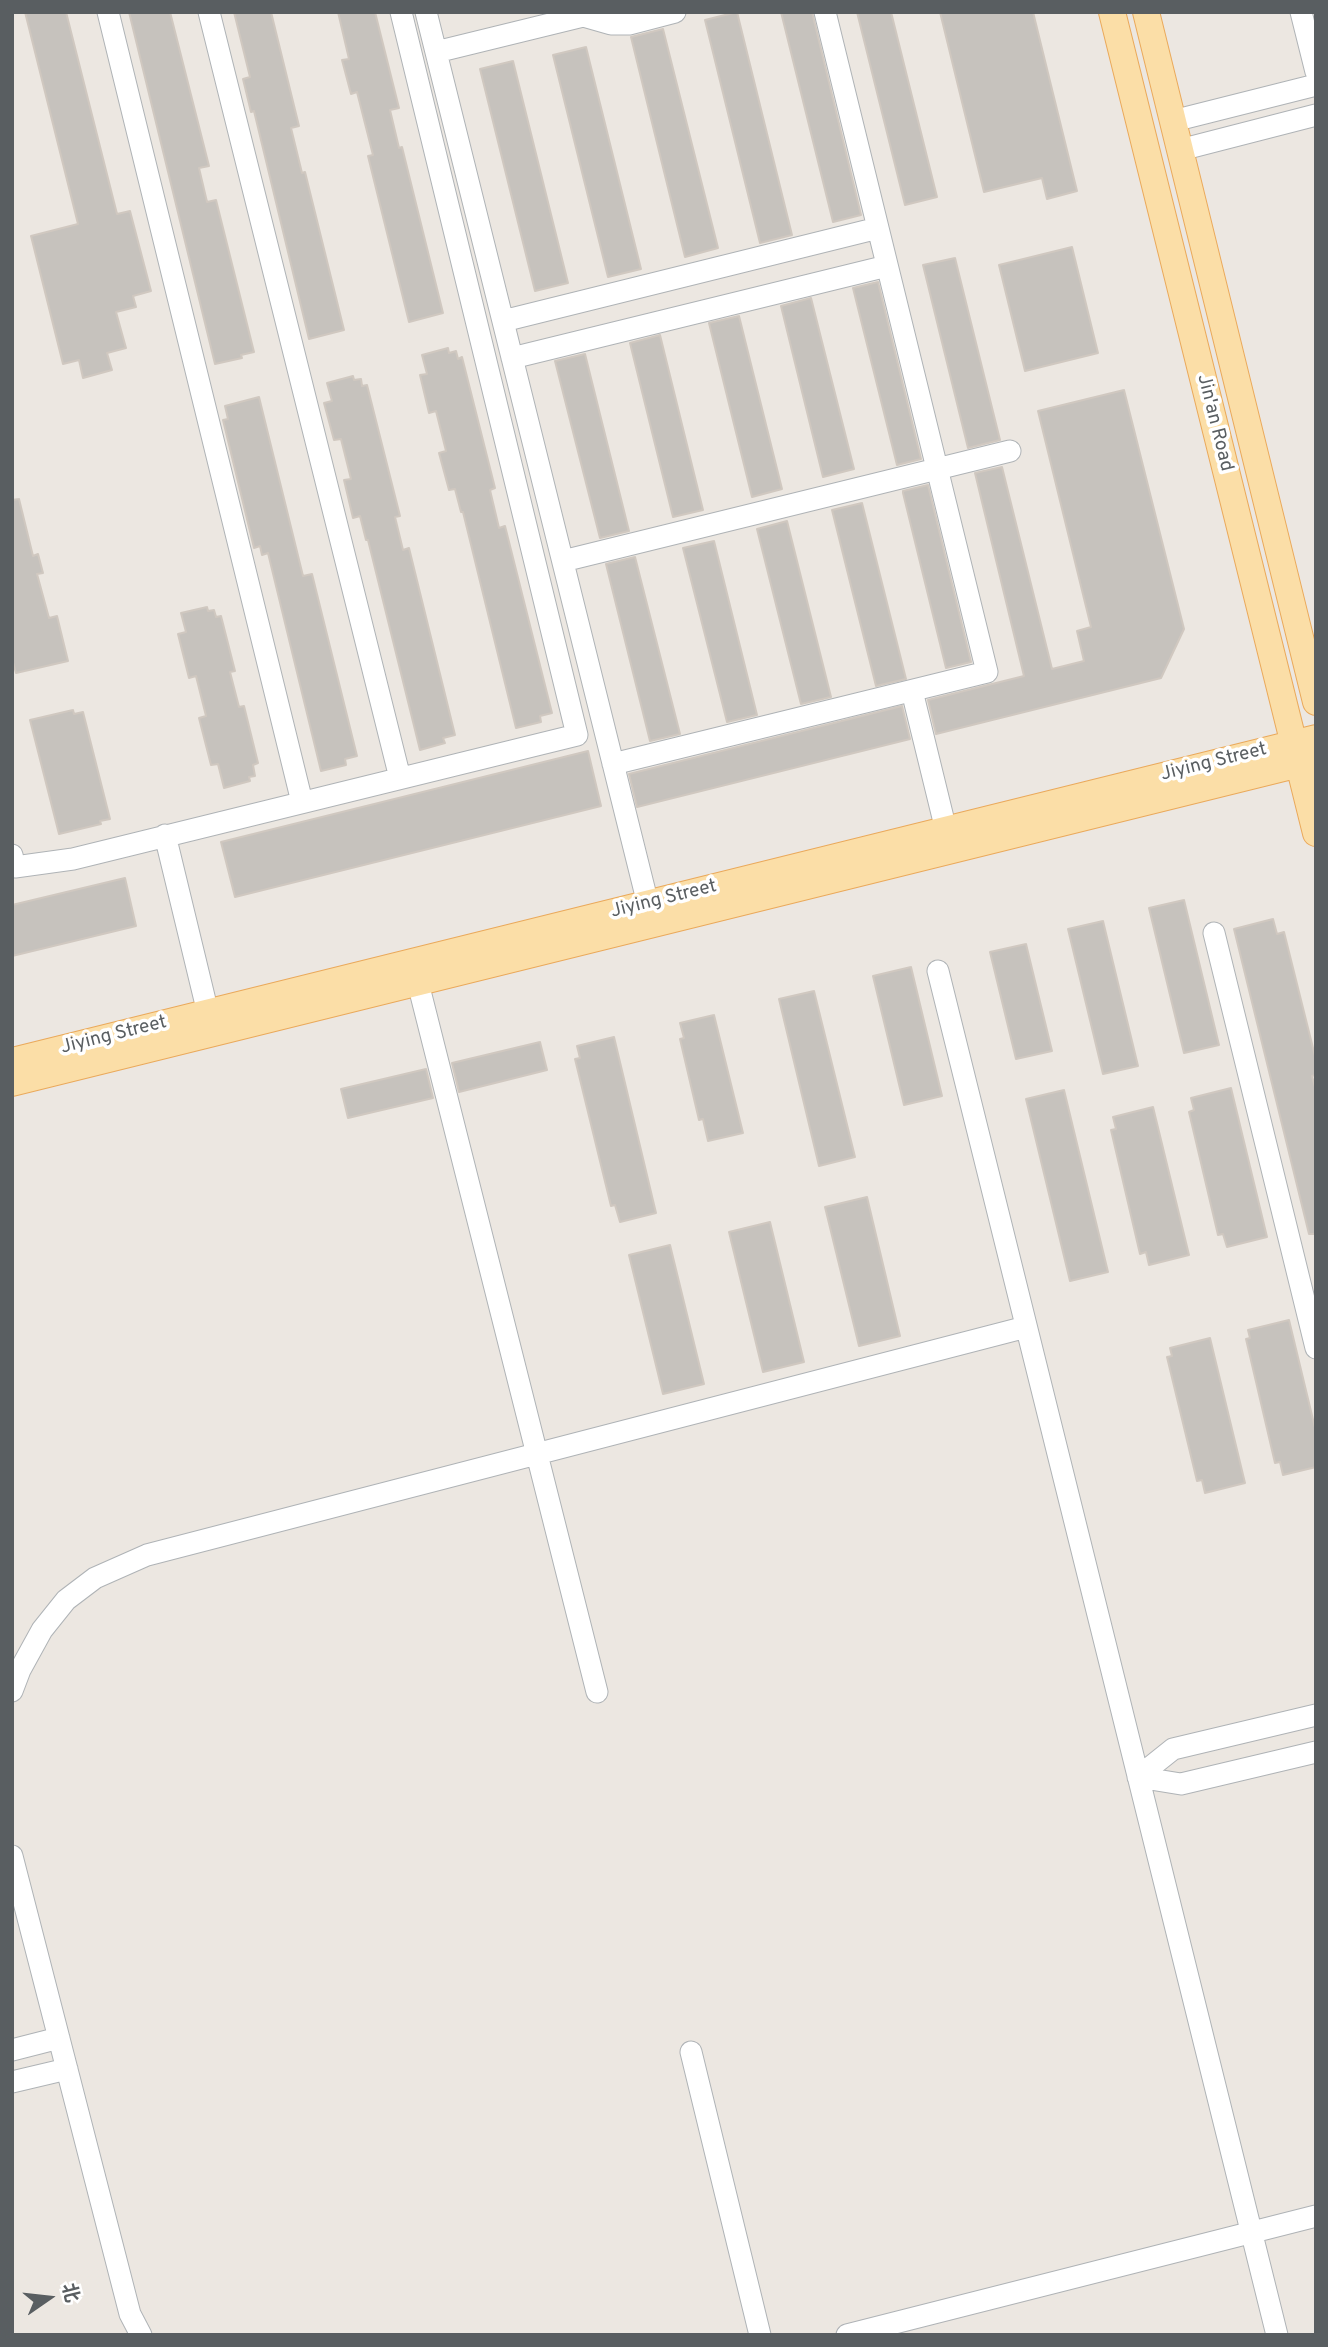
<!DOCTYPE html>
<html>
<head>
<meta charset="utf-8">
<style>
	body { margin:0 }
	#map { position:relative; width:1328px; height:2347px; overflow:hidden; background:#ece7e1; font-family:Overpass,"Noto Sans SC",sans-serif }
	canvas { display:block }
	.frame { position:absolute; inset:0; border:14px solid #595e61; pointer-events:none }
	.north { position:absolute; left:14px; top:2263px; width:70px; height:70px; -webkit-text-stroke:5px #fff; paint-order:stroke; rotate:76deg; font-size:19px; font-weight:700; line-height:28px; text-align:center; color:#595e61 }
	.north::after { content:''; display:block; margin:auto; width:24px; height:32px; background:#595e61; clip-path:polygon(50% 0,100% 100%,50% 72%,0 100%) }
</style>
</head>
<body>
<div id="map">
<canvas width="1328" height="2347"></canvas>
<div class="frame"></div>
<div class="north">北</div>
</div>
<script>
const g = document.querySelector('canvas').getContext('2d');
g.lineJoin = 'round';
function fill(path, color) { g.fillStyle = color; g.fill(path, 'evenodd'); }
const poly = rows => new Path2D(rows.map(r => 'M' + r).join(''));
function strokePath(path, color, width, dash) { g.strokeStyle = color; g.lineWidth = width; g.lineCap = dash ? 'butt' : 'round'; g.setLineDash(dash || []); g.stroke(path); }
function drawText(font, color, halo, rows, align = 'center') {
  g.font = font + ' Overpass,sans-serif'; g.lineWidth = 7; g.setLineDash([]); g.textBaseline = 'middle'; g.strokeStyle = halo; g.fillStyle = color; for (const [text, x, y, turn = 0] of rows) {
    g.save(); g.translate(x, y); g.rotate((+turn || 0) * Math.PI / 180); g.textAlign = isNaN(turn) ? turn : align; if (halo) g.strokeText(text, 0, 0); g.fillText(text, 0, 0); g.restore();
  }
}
const building = poly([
	[25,12,66,12,117,214,130,211,151,291,133,296,136,307,116,312,126,348,107,353,112,370,83,378,79,360,63,364,31,236,78,224,25,12],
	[129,12,170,12,209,166,199,168,207,202,216,200,254,352,241,355,242,358,215,364,129,12],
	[234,12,271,12,299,126,291,128,302,173,305,172,344,330,309,339,254,111,251,112,243,79,250,77,234,12],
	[338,12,375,12,399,108,390,110,399,148,402,147,443,313,409,322,368,156,373,155,357,92,351,94,342,60,349,59,338,12],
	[737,12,792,235,760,243,705,20,737,12],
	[781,12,812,12,861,215,833,222,781,12],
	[857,12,891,12,937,197,905,205,857,12],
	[940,12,1033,12,1077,191,1047,199,1042,178,984,192,940,12],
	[663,29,718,248,685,257,631,37,663,29],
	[586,47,641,269,608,277,553,55,586,47],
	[513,61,568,283,535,291,480,69,513,61],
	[1072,247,1098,353,1025,371,999,265,1072,247],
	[955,258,1000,440,968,448,923,265,955,258],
	[878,282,921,459,897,465,853,288,878,282],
	[811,298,854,469,823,477,781,306,811,298],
	[739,316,782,489,752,497,709,323,739,316],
	[660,335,703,510,673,517,630,343,660,335],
	[448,348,449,353,456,351,458,359,462,357,495,488,490,490,499,528,505,526,552,713,540,716,541,722,516,728,463,512,461,512,455,489,449,490,439,453,446,451,436,411,429,413,420,375,427,374,422,355,448,348],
	[585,354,629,531,600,538,555,361,585,354],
	[353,376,354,380,361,379,362,386,367,385,400,516,395,517,403,550,409,548,455,735,443,738,445,743,420,750,368,540,366,540,360,516,353,518,344,480,351,479,341,439,334,440,324,403,332,401,327,383,353,376],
	[1124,390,1184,629,1161,678,936,734,928,700,1024,676,975,473,1002,467,1052,669,1084,661,1077,631,1091,627,1038,411,1124,390],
	[259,397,303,576,312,574,357,756,345,759,346,765,321,771,268,553,262,555,260,546,254,548,223,420,228,419,225,406,259,397],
	[928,485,971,662,946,668,903,493,903,491,928,485],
	[19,499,33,556,38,554,43,573,37,574,49,618,57,616,68,661,16,673,12,659,12,500,19,499],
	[862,503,906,679,876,686,832,510,862,503],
	[787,521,831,697,801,704,757,529,787,521],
	[714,541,757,715,727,722,683,548,714,541],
	[635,557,680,734,650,741,606,564,635,557],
	[207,607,208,611,214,610,216,617,221,616,235,671,230,672,239,707,244,706,258,763,253,765,255,776,249,777,250,781,224,788,218,764,211,765,199,718,206,716,196,676,189,678,178,634,186,632,181,613,207,607],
	[902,706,910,739,637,807,629,774,902,706],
	[73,710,74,714,83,712,110,819,100,821,101,824,59,834,30,720,73,710],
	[588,751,601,806,235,897,221,842,588,751],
	[125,878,136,926,12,956,12,905,125,878],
	[1184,900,1219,1045,1184,1053,1149,908,1184,900],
	[1273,919,1277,934,1284,932,1316,1060,1316,1075,1312,1076,1316,1091,1316,1234,1309,1234,1234,929,1273,919],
	[1103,921,1138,1066,1103,1074,1068,929,1103,921],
	[1026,944,1052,1051,1016,1059,990,952,1026,944],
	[911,967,942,1096,904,1105,873,976,911,967],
	[814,991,855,1157,819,1166,779,999,814,991],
	[714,1015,743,1133,708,1141,703,1119,699,1120,680,1039,684,1038,680,1023,714,1015],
	[614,1037,656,1213,620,1222,615,1205,611,1206,575,1059,580,1058,577,1046,614,1037],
	[540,1042,547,1070,459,1092,452,1063,540,1042],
	[426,1069,433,1098,348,1118,341,1089,426,1069],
	[1231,1088,1267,1237,1227,1247,1223,1234,1218,1235,1189,1112,1194,1110,1191,1098,1231,1088],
	[1064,1090,1108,1272,1070,1281,1026,1099,1064,1090],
	[1153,1107,1189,1255,1149,1265,1146,1252,1140,1254,1111,1130,1116,1129,1113,1117,1153,1107],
	[867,1197,900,1336,859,1346,825,1207,867,1197],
	[770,1222,804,1362,763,1372,729,1232,770,1222],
	[670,1245,704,1384,663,1394,629,1255,670,1245],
	[1289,1320,1316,1432,1316,1467,1283,1475,1280,1462,1275,1463,1246,1339,1250,1338,1248,1330,1289,1320],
	[1210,1338,1245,1483,1205,1493,1202,1480,1197,1481,1167,1357,1172,1356,1170,1348,1210,1338]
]);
const minor = poly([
	[108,12,302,802],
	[209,12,400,778],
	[426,12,648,904],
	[1301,12,1316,72],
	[583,16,611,24,629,24,675,12],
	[436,52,583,16,586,12],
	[1173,121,1316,85],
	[1180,150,1316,115],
	[503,321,878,228],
	[512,358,887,266],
	[563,561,1010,451],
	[912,691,946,830],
	[613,764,987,672,825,12],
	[165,835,208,1013],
	[12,855,15,867,73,859,577,735,401,12],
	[1214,933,1316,1348],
	[938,971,1277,2335],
	[418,983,597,1692],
	[12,1691,20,1670,42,1630,66,1600,95,1578,147,1555,1026,1327],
	[1138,1777,1173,1749,1316,1715],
	[1138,1777,1181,1784,1316,1752],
	[12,1856,130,2314,141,2335],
	[12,2050,59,2038],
	[691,2052,760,2335],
	[12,2082,67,2069],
	[847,2335,1316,2216]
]);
const major = poly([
	[1112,12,1316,833],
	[1146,12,1316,702],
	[12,1061,1316,738],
	[12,1083,1316,760]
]);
const streetNames = [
	["Jin'an Road",1214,423,76],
	["Jiying Street",1214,763,-14],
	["Jiying Street",664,900,-14],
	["Jiying Street",114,1036,-14]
];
fill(building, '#c6c2bd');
strokePath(building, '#d0c8c0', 2);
strokePath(minor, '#afb3b6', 23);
strokePath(major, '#eaa95b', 28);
strokePath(minor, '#fff', 21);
strokePath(major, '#fbdea7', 26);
drawText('19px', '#595e61', '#fff', streetNames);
</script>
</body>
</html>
